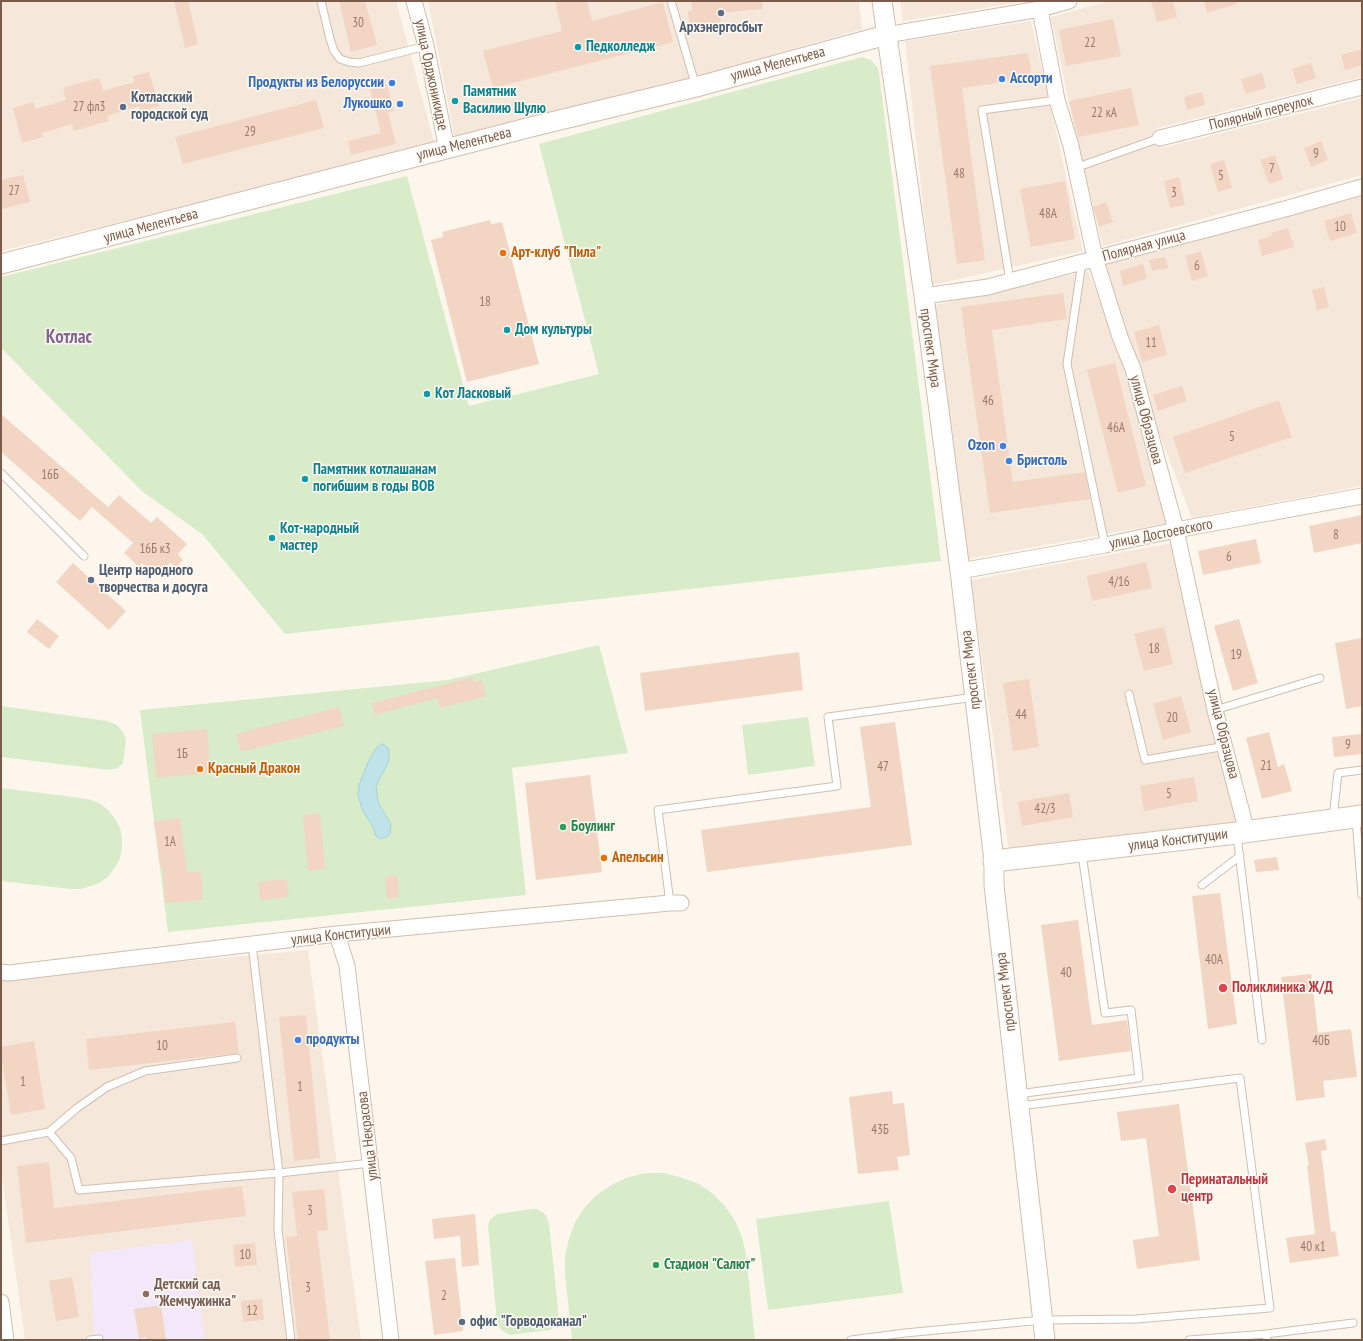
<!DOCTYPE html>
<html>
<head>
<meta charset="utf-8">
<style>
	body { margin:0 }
	#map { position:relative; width:1363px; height:1341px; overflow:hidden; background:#fdf6ec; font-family:"PT Sans Narrow",sans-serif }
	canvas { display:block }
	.frame { position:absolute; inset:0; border:2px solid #7a5c4d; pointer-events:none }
</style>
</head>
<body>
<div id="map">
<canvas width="1363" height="1341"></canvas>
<div class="frame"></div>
</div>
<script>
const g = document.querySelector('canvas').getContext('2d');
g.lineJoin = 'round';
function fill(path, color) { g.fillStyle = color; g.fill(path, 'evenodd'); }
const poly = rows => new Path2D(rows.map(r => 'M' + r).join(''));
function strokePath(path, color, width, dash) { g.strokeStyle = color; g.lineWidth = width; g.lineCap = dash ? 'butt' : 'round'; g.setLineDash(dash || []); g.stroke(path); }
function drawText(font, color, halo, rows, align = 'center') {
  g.font = font + ' "PT Sans Narrow",sans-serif'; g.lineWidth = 3; g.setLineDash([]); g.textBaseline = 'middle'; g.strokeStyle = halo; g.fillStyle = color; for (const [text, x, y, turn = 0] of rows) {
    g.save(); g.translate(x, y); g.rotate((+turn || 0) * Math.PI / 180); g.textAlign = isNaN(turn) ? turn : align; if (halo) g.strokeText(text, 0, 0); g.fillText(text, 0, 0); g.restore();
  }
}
const residential = poly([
	[1,1,396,1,435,145,1,251],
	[428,1,859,1,862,29,704,75,455,139],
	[900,1,1028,1,903,21],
	[1109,1,1362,1,1362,77,1157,128,1150,140,1162,148,1362,98,1362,175,1103,246,1076,137,1051,17],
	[1031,21,1083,251,932,285,905,41],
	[1362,194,1362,486,1192,518,1134,369,1105,262],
	[1088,271,1129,371,1172,522,968,559,935,305],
	[1178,542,1252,822,1009,851,971,580],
	[308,950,361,1340,25,1340,1,1170,1,978]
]);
const education = poly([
	[192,1240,205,1340,93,1340,94,1335,90,1253]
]);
const green = poly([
	[862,57,871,60,878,68,879,73,941,561,285,634,202,534,143,492,1,348,1,277,407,176,469,406,599,374,539,144],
	[599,645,628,753,512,768,526,895,168,932,140,710,448,680],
	[1,706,107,721,117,725,123,732,126,740,123,763,118,768,109,770,1,757],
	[808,717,815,766,748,775,742,725],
	[1,788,81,798,91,800,101,804,109,811,115,819,120,828,122,839,122,848,120,858,115,867,109,876,101,882,91,886,81,889,71,889,1,881],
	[646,1173,663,1173,680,1177,697,1183,712,1193,725,1206,735,1221,742,1237,746,1255,755,1340,572,1340,565,1274,565,1256,569,1239,575,1222,585,1207,598,1194,613,1184,629,1177],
	[889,1201,903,1293,768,1310,756,1219],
	[532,1209,537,1209,545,1214,549,1223,559,1319,557,1324,550,1330,510,1335,501,1330,497,1322,488,1225,490,1220,497,1214]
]);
const water = poly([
	[383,744,389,749,389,761,376,786,378,802,391,824,390,834,387,837,380,839,376,836,373,827,362,809,358,795,359,785,369,760,377,747,383,744]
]);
const building = poly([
	[174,1,188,1,198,44,185,48],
	[339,1,365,1,377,45,351,52],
	[555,1,587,1,592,21,663,2,673,42,493,88,483,51,562,31],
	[691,1,762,1,763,9,720,13,721,22,704,24,705,31,690,33,688,11,692,11],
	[1151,1,1173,1,1177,17,1157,22],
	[1204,1,1237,1,1237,4,1207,13],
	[1113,19,1121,56,1066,66,1059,30],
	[1362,49,1362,65,1345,70,1341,55],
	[1028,53,1032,78,962,88,985,260,957,264,930,66],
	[1311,63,1316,78,1297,84,1292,69],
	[149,72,159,106,141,111,139,106,107,116,109,121,74,131,72,124,42,133,43,137,22,143,13,108,33,102,35,109,66,100,63,88,99,78,103,91,134,82,133,76],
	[1262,73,1266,88,1246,94,1241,79],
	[387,85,394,111,388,112,396,144,351,155,348,141,381,133,370,89],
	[1131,88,1139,125,1078,137,1069,101],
	[1202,92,1205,105,1187,110,1184,97],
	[316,100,324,128,183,164,175,137],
	[1321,141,1328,160,1311,167,1304,148],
	[1275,155,1283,179,1269,184,1260,160],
	[1224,160,1232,188,1218,192,1210,164],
	[23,175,30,202,1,209,1,180],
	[1179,177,1185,205,1170,208,1164,181],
	[1065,181,1075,239,1031,247,1020,189],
	[1106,202,1113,222,1099,227,1093,207],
	[1351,213,1357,233,1330,241,1324,221],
	[490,220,491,224,502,222,539,364,467,382,431,240,443,237,442,232],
	[1288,228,1294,247,1262,256,1258,240,1272,236,1271,233],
	[1201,251,1208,276,1192,281,1185,256],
	[1165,257,1168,268,1152,271,1149,260],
	[1143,264,1147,279,1123,286,1120,271],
	[1324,287,1329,307,1317,310,1312,290],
	[1063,293,1067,319,992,330,1013,482,1085,472,1090,499,990,513,961,307],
	[1159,325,1167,355,1142,362,1134,332],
	[1115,363,1146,486,1118,493,1087,370],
	[1182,386,1187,401,1158,411,1153,395],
	[1279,400,1292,437,1185,473,1173,437],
	[1,414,108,507,119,495,151,523,157,517,187,544,178,554,183,560,176,568,170,563,157,577,142,563,139,567,124,553,133,543,92,507,80,521,1,452],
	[1362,515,1362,543,1314,553,1309,526],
	[1256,539,1261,563,1203,575,1198,551],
	[1146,562,1152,588,1092,601,1087,576],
	[73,563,126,611,109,630,56,582],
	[37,619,59,636,49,649,27,632],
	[1239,619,1258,683,1233,691,1214,626],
	[1164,627,1173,664,1144,671,1134,634],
	[1362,638,1362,706,1346,709,1335,643],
	[799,652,803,690,645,711,640,673],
	[473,677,474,682,482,680,486,696,440,708,437,698,375,715,372,703],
	[1029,679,1039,747,1013,751,1003,683],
	[1181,696,1191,732,1163,740,1153,704],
	[339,707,344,726,241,752,236,734],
	[895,722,912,845,707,872,701,830,871,807,860,727],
	[207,729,211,773,156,778,152,734],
	[1269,732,1278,767,1284,764,1292,791,1262,799,1246,738],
	[1362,734,1362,754,1334,757,1332,737],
	[590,775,602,872,536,880,525,783],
	[1194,777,1198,801,1144,811,1140,786],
	[1069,793,1073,817,1022,826,1018,802],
	[320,813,325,869,308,871,303,815],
	[180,818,187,872,201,871,203,900,165,903,162,865,160,866,154,821],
	[1277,857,1279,870,1256,872,1254,860],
	[397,875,399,897,387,899,385,877],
	[287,879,289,897,260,900,258,882],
	[1220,893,1237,1024,1208,1029,1192,896],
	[1078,920,1092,1025,1127,1020,1131,1051,1059,1061,1041,925],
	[1311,974,1318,1033,1351,1029,1357,1077,1323,1081,1325,1097,1296,1101,1281,977],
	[306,1015,320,1158,294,1161,279,1017],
	[235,1022,239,1053,89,1070,86,1039],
	[34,1041,45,1109,11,1115,1,1054,1,1047],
	[892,1091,893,1104,904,1103,910,1155,897,1157,899,1170,858,1174,849,1097],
	[1179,1104,1200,1260,1137,1269,1133,1240,1159,1236,1146,1138,1121,1141,1117,1112],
	[1325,1139,1327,1150,1321,1151,1331,1232,1335,1231,1339,1256,1290,1263,1286,1238,1315,1234,1307,1165,1309,1165,1305,1143],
	[49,1162,54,1208,242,1186,246,1216,26,1243,17,1166],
	[324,1189,328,1230,317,1231,330,1340,298,1340,286,1237,297,1236,292,1192],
	[475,1214,479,1265,462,1267,460,1236,434,1239,432,1219],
	[255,1243,257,1265,235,1267,233,1245],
	[455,1258,463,1331,434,1335,425,1261],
	[72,1277,79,1317,56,1321,49,1281],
	[262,1299,264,1320,243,1322,241,1301],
	[161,1305,166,1340,147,1340,146,1337,139,1339,134,1309]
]);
const service = poly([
	[321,1,330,39,334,51,340,59,349,62,359,63,426,46],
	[671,1,696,87],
	[1075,168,1160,138],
	[1082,262,1067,364,1105,545],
	[1010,281,982,110,1057,100],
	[1,473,84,556],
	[1129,694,1145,760,1226,746],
	[1215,710,1320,678],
	[1333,818,1338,773,1362,770],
	[1356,819,1362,895],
	[1237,836,1262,1040],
	[1202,885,1240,856],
	[670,903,658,810,837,786,828,717,975,697],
	[1018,1094,1139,1078,1131,1010,1105,1013,1082,854],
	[49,1132,77,1108,107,1087,145,1071,237,1058],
	[1,1141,49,1132,71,1158,79,1190,279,1173,252,944],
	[90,1340,99,1339],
	[291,1340,278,1230,279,1173,371,1163],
	[851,1340,905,1333,1043,1320,1136,1319,1270,1308,1240,1078,1020,1106],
	[1189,1340,1266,1334],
	[1267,1340,1266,1334,1353,1323]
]);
const minor = poly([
	[414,1,426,46,447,149],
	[1040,9,1057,100,1071,146,1095,258,1120,337,1133,369,1176,530,1215,710,1247,832],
	[886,35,1040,9,1069,1],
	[1160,138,1362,87],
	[924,296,988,287,1010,281,1285,209,1362,187],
	[960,571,1105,545,1176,530,1362,496],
	[337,934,347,966,391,1340],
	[1,972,9,973,337,934,670,903,681,903],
	[1,1302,6,1340]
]);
const tertiary = poly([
	[882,1,924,296,960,571,994,861,994,885,1045,1340],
	[1,264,531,127,696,87,886,35]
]);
const secondary = poly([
	[994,861,1237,833,1362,816]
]);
const markers = [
	[721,13,4,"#5c6f8a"],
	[578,47,4,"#0f9aa8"],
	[1002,79,4,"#3f7fe0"],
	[392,83,4,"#3f7fe0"],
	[455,101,4,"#0f9aa8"],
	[400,104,4,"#3f7fe0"],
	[123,107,4,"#5c6f8a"],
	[503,253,4,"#e8710a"],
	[507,330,4,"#0f9aa8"],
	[427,394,4,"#0f9aa8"],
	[1003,446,4,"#3f7fe0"],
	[1009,461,4,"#3f7fe0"],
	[305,479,4,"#0f9aa8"],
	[272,538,4,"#0f9aa8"],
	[91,580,4,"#5c6f8a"],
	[200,769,4,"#e8710a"],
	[563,827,4,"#2e9e5b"],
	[604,858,4,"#e8710a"],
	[1223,988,5,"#e0444e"],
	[298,1040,4,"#3f7fe0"],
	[1172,1189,5,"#e0444e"],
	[656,1265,4,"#2e9e5b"],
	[146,1294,4,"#8d6e63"],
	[462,1322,4,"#5c6f8a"]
];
const numberNames = [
	["30",358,23],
	["22",1090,43],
	["27 фл3",89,107],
	["22 кА",1104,113],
	["29",250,132],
	["9",1316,154],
	["7",1272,169],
	["48",959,174],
	["5",1221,176],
	["27",14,191],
	["3",1174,193],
	["48А",1048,214],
	["10",1340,227],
	["6",1197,266],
	["18",485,302],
	["11",1151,343],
	["46",988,401],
	["46А",1116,428],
	["5",1232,437],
	["16Б",50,475],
	["8",1336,535],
	["16Б к3",155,549],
	["6",1229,557],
	["4/16",1119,582],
	["18",1154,649],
	["19",1236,655],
	["44",1021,715],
	["20",1172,718],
	["9",1348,745],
	["1Б",182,754],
	["21",1266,766],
	["47",883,767],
	["5",1169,794],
	["42/3",1045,809],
	["1А",170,842],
	["40А",1214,960],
	["40",1066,973],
	["40Б",1321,1041],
	["10",162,1046],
	["1",23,1082],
	["1",300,1087],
	["43Б",880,1130],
	["3",310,1211],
	["40 к1",1313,1247],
	["10",245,1255],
	["3",308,1288],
	["2",444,1296],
	["12",252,1311]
];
const serviceNames = [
	["Архэнергосбыт",721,28,"center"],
	["Котласский",131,98],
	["городской суд",131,115],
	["Центр народного",99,571],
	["творчества и досуга",99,588],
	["офис \"Горводоканал\"",470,1322]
];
const cultureNames = [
	["Педколледж",586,47],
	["Памятник",463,92],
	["Василию Шулю",463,109],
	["Дом культуры",515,330],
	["Кот Ласковый",435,394],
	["Памятник котлашанам",313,470],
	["погибшим в годы ВОВ",313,487],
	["Кот-народный",280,529],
	["мастер",280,546]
];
const streetNames = [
	["улица Мелентьева",778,64,-15],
	["улица Орджоникидзе",431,75,78],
	["Полярный переулок",1261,113,-14],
	["улица Мелентьева",464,144,-14],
	["улица Мелентьева",151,226,-15],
	["Полярная улица",1144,246,-15],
	["проспект Мира",930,348,82],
	["улица Образцова",1146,420,75],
	["улица Достоевского",1161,534,-11],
	["проспект Мира",971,670,-97],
	["улица Образцова",1223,734,76],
	["улица Конституции",1178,840,-7],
	["улица Конституции",341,935,-6],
	["проспект Мира",1006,992,-97],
	["улица Некрасова",368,1136,-97]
];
const shopNames = [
	["Ассорти",1010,79],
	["Продукты из Белоруссии",384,83,"right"],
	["Лукошко",392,104,"right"],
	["Ozon",995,446,"right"],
	["Бристоль",1017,461],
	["продукты",306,1040]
];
const foodNames = [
	["Арт-клуб \"Пила\"",511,253],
	["Красный Дракон",208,769],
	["Апельсин",612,858]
];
const leisureNames = [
	["Боулинг",571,827],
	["Стадион \"Салют\"",664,1265]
];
const healthNames = [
	["Поликлиника Ж/Д",1232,988],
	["Перинатальный",1181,1180],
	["центр",1181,1197]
];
const educationNames = [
	["Детский сад",154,1285],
	["\"Жемчужинка\"",154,1302]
];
const districtNames = [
	["Котлас",69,338]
];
fill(residential, '#f5e8da');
fill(education, '#f3e8fa');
fill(green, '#d8ecc9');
fill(water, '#bfe3e8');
strokePath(water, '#a5d3da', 1);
fill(building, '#f3d5c3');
strokePath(service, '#d1beb0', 9);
strokePath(minor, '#d1beb0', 17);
strokePath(tertiary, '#d1beb0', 21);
strokePath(secondary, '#d6c0b0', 23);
strokePath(service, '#fff', 7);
strokePath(minor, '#fff', 15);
strokePath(tertiary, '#fff', 19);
strokePath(secondary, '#fff', 21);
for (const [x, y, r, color] of markers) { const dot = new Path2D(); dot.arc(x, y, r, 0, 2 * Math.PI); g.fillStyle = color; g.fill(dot); strokePath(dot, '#fffaf3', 1.5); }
drawText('13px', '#987a6a', null, numberNames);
drawText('bold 15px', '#4e5e75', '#fffaf3', serviceNames, 'left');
drawText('bold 15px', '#0d838f', '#fffaf3', cultureNames, 'left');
drawText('15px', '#7a5c4d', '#fffaf3', streetNames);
drawText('bold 15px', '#366cbe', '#fffaf3', shopNames, 'left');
drawText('bold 15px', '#c56008', '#fffaf3', foodNames, 'left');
drawText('bold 15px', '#27864d', '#fffaf3', leisureNames, 'left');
drawText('bold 15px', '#be3a42', '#fffaf3', healthNames, 'left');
drawText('bold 15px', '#785e54', '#fffaf3', educationNames, 'left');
drawText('bold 19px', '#846695', '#fffaf3', districtNames);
</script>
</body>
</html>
